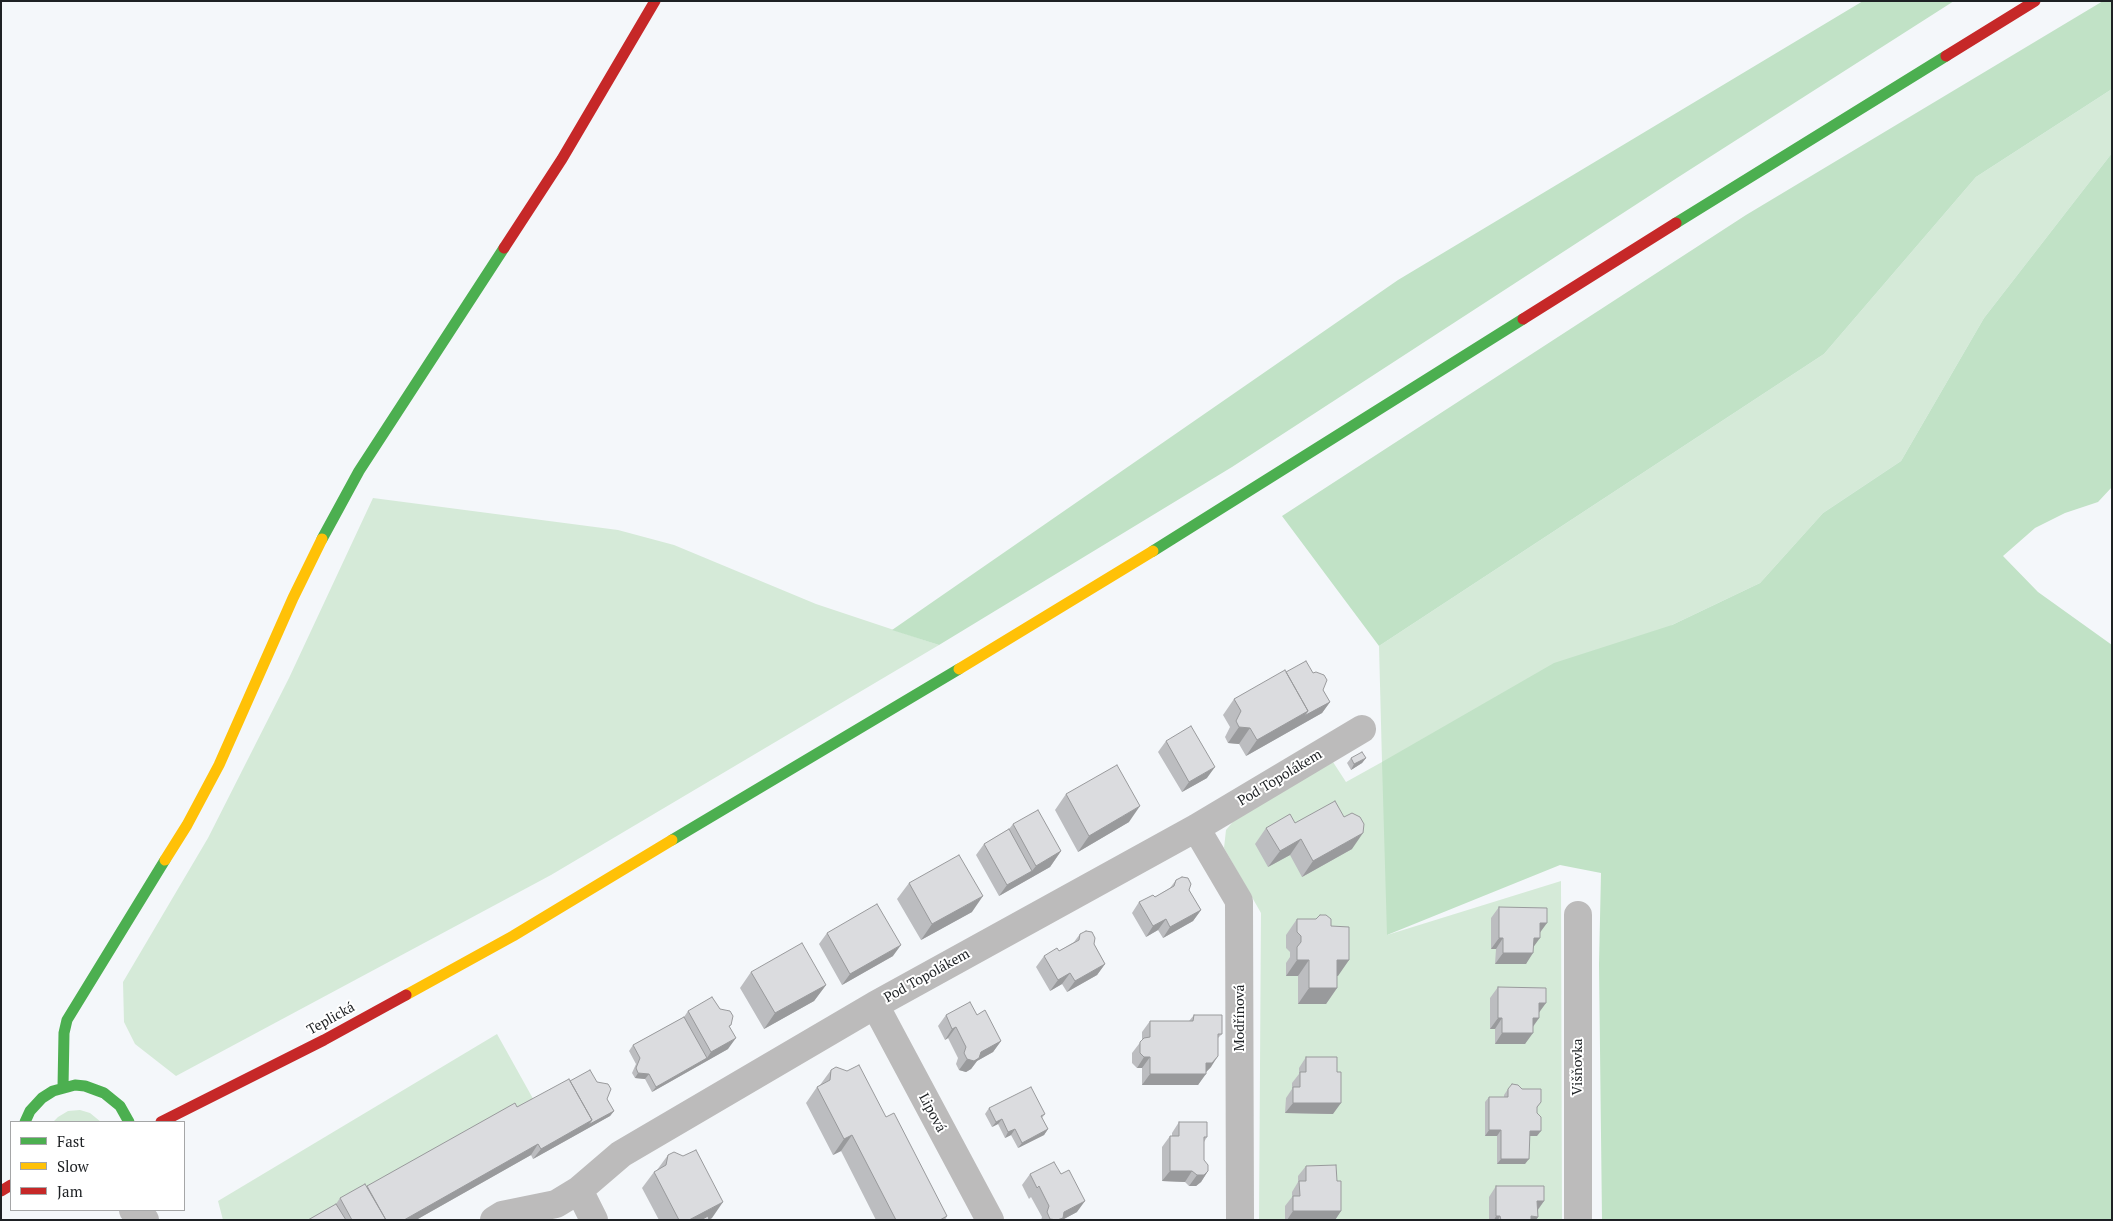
<!DOCTYPE html>
<html>
<head>
<meta charset="utf-8">
<style>
	body { margin:0 }
	#map { position:relative; width:2113px; height:1221px; overflow:hidden; background:#f4f7fa; font-family:"PT Serif",serif }
	canvas { display:block }
	.frame { position:absolute; inset:0; border:2px solid #1e2124; pointer-events:none }
	.legend { position:absolute; left:10px; top:1121px; width:175px; height:90px; box-sizing:border-box; background:#fff; border:1px solid #a5a6a7; margin:0; padding:6px 9px; list-style:none; font-size:15px; color:#1e2124 }
	.legend li { display:flex; align-items:center; gap:10px; height:25px }
	.legend b { width:25px; border:1px solid #a5a6a7 }
</style>
</head>
<body>
<div id="map">
<canvas width="2113" height="1221"></canvas>
<div class="frame"></div>
<ul class="legend">
<li><b style="height:6px;background:#4caf50"></b>Fast</li>
<li><b style="height:6px;background:#ffc107"></b>Slow</li>
<li><b style="height:6px;background:#c62828"></b>Jam</li>
</ul>
</div>
<script>
const g = document.querySelector('canvas').getContext('2d');
g.lineJoin = 'round';
function fill(path, color) { g.fillStyle = color; g.fill(path, 'evenodd'); }
const poly = rows => new Path2D(rows.map(r => 'M' + r).join(''));
function strokePath(path, color, width, dash) { g.strokeStyle = color; g.lineWidth = width; g.lineCap = dash ? 'butt' : 'round'; g.setLineDash(dash || []); g.stroke(path); }
function drawText(font, color, halo, rows, align = 'center') {
  g.font = font + ' "PT Serif",serif'; g.lineWidth = 4; g.setLineDash([]); g.textBaseline = 'middle'; g.strokeStyle = halo; g.fillStyle = color; for (const [text, x, y, turn = 0] of rows) {
    g.save(); g.translate(x, y); g.rotate((+turn || 0) * Math.PI / 180); g.textAlign = isNaN(turn) ? turn : align; if (halo) g.strokeText(text, 0, 0); g.fillText(text, 0, 0); g.restore();
  }
}
const green = poly([
	[2112,89,2112,153,1984,318,1901,461,1823,513,1760,583,1672,625,1387,935,1561,881,1562,1220,1259,1220,1261,913,1224,848,1226,830,1236,818,1333,762,1346,782,1382,762,1379,646,1824,354,1976,177],
	[373,498,618,530,674,545,816,604,939,645,551,875,176,1076,135,1044,124,1022,123,982,208,838,289,678],
	[497,1034,536,1104,319,1220,223,1220,218,1201],
	[80,1110,90,1113,101,1122,53,1122,58,1117,68,1111]
]);
const forest = poly([
	[1863,1,1954,1,1680,176,1232,467,939,645,892,630,1398,280],
	[2103,1,2112,1,2112,89,1976,177,1824,354,1379,646,1282,516,1746,215],
	[2112,153,2112,487,2098,502,2065,513,2035,528,2003,556,2038,592,2112,645,2112,1220,1602,1220,1599,964,1601,873,1560,865,1387,935,1382,762,1554,663,1672,625,1760,583,1823,513,1901,461,1984,318]
]);
const street = poly([
	[1196,828,1239,901,1240,1220],
	[875,1005,990,1220],
	[579,1190,594,1220],
	[133,1210,145,1220],
	[494,1220,502,1215,556,1204,579,1190,621,1154,875,1005,1196,828,1362,729],
	[1578,1220,1578,915]
]);
const fast = poly([
	[1676,223,1946,56],
	[322,539,359,471,504,248],
	[1153,551,1523,319],
	[672,840,959,669],
	[63,1087,64,1033,67,1020,165,860],
	[25,1122,30,1111,42,1098,53,1091,75,1085,85,1086,104,1093,120,1106,129,1122]
]);
const slow = poly([
	[959,669,1153,551],
	[165,860,187,825,219,765,293,598,322,539],
	[406,995,513,936,672,840]
]);
const jam = poly([
	[1946,56,2035,1],
	[504,248,562,159,655,1],
	[1523,319,1676,223],
	[161,1122,324,1040,406,995],
	[1,1191,11,1185]
]);
const wall = poly([
	[1286,672,1323,690,1330,702,1322,713,1246,756,1239,744,1228,743,1225,737,1230,727,1223,715,1234,699],
	[1166,741,1207,778,1182,792,1158,752],
	[1351,758,1366,758,1362,763,1351,770,1347,763],
	[1066,794,1129,822,1078,852,1055,810],
	[1295,823,1352,849,1302,877,1290,855,1268,867,1255,844,1266,828],
	[1013,824,1061,851,1050,867,999,896,976,855,984,844,1009,829],
	[1176,880,1189,890,1201,910,1193,921,1163,938,1158,930,1146,937,1132,913,1139,902,1155,897,1170,888],
	[909,883,972,912,921,940,897,899],
	[1499,907,1540,932,1526,964,1495,964,1496,949,1491,949,1491,918],
	[1297,919,1331,926,1349,960,1337,976,1337,988,1326,1004,1298,1004,1298,976,1286,976,1286,963,1290,957,1290,952,1286,948,1286,935],
	[827,933,893,956,842,985,819,944],
	[1080,934,1094,944,1105,964,1097,975,1067,992,1062,984,1050,991,1036,967,1044,956,1059,951,1074,942],
	[751,972,826,985,814,1001,764,1029,740,988],
	[1498,987,1539,1013,1539,1018,1533,1027,1525,1044,1495,1044,1495,1029,1490,1029,1490,998],
	[688,1011,730,1027,728,1049,652,1092,645,1079,635,1078,632,1073,636,1064,629,1051,633,1045,684,1017],
	[946,1015,977,1015,1001,1041,993,1052,977,1061,971,1069,966,1072,959,1070,956,1064,958,1058,948,1038,945,1040,938,1026],
	[1194,1015,1222,1034,1218,1038,1211,1067,1206,1072,1198,1085,1142,1085,1142,1068,1137,1068,1132,1063,1132,1053,1142,1040,1142,1032,1150,1021,1189,1021],
	[1306,1057,1333,1114,1285,1113,1286,1098,1292,1089,1292,1083,1299,1074,1299,1068],
	[831,1070,947,1216,945,1220,876,1220,841,1151,833,1155,806,1103,817,1087,820,1085],
	[570,1081,607,1099,614,1111,610,1116,533,1159,531,1155,416,1220,308,1220,336,1204,340,1198,367,1186,517,1107],
	[1508,1089,1522,1089,1541,1102,1537,1108,1537,1136,1530,1136,1525,1164,1497,1164,1497,1136,1485,1136,1485,1102,1489,1097,1504,1097,1504,1095],
	[989,1108,1045,1114,1042,1118,1048,1129,1044,1135,1018,1148,1011,1135,1005,1138,998,1124,992,1127,985,1114],
	[1179,1122,1207,1137,1204,1142,1204,1160,1208,1171,1201,1182,1196,1186,1189,1186,1185,1182,1162,1181,1162,1147,1170,1136,1172,1136,1172,1133],
	[668,1155,712,1218,709,1220,659,1220,642,1188,654,1172,657,1170],
	[1306,1166,1337,1181,1341,1211,1335,1220,1285,1220,1285,1206,1292,1197,1292,1192,1298,1182,1298,1176],
	[1030,1174,1077,1212,1062,1220,1041,1220,1042,1217,1031,1197,1029,1199,1022,1185],
	[1496,1186,1544,1201,1538,1210,1538,1217,1536,1220,1489,1220,1489,1197]
]);
const shadedWall = poly([
	[1330,702,1322,713,1246,756,1257,740,1308,711],
	[1239,727,1250,728,1239,744,1228,743],
	[1366,758,1362,763,1351,770,1354,764],
	[1215,767,1207,778,1182,792,1189,782],
	[1140,806,1129,822,1078,852,1089,836],
	[1363,833,1352,849,1302,877,1313,861],
	[1301,839,1290,855,1268,867,1280,851],
	[1061,851,1050,867,999,896,1007,885,1032,871,1036,866],
	[983,896,972,912,921,940,932,924],
	[1201,910,1193,921,1163,938,1170,927],
	[1166,919,1158,930,1146,937,1153,926],
	[1540,923,1547,923,1539,934],
	[1499,938,1503,938,1496,949,1491,949],
	[1534,938,1540,938,1532,949],
	[901,945,893,956,842,985,850,974],
	[1503,953,1533,953,1526,964,1495,964],
	[1297,960,1309,960,1298,976,1286,976],
	[1337,960,1349,960,1338,976,1326,976],
	[1105,964,1097,975,1067,992,1075,981],
	[1070,973,1062,984,1050,991,1058,980],
	[826,985,814,1001,764,1029,775,1013],
	[1309,988,1337,988,1326,1004,1298,1004],
	[1539,1003,1546,1003,1538,1014],
	[1498,1018,1502,1018,1495,1029,1490,1029],
	[1533,1018,1539,1018,1531,1029],
	[956,1027,948,1038,945,1040,952,1029],
	[1502,1033,1533,1033,1525,1044,1495,1044],
	[736,1038,728,1049,652,1092,656,1087,707,1058,711,1052],
	[1001,1041,993,1052,977,1061,971,1069,966,1072,959,1070,967,1059],
	[1218,1056,1211,1067,1204,1074,1206,1063],
	[1144,1057,1150,1057,1142,1068,1137,1068],
	[638,1073,649,1074,645,1079,635,1078],
	[1150,1074,1206,1074,1198,1085,1142,1085],
	[1293,1103,1341,1103,1333,1114,1285,1113],
	[614,1111,610,1116,533,1159,541,1149,592,1120],
	[1002,1119,998,1124,992,1127,996,1122],
	[1015,1129,1011,1135,1005,1138,1008,1132],
	[1048,1129,1044,1135,1018,1148,1022,1143],
	[1489,1130,1501,1130,1497,1136,1485,1136],
	[1530,1131,1541,1131,1537,1136,1526,1136],
	[852,1135,841,1151,833,1155,844,1139],
	[538,1144,531,1155,416,1220,404,1220],
	[1501,1159,1529,1159,1525,1164,1497,1164],
	[1170,1171,1192,1171,1185,1182,1162,1181],
	[1208,1171,1201,1182,1196,1186,1189,1186,1197,1175],
	[1085,1201,1077,1212,1062,1220,1057,1220,1064,1212],
	[1537,1201,1544,1201,1536,1212],
	[723,1202,712,1218,708,1220,689,1220],
	[1293,1211,1341,1211,1335,1220,1287,1220],
	[1496,1216,1500,1216,1498,1220,1494,1220],
	[1531,1216,1538,1217,1536,1220,1528,1220]
]);
const building = poly([
	[1306,661,1313,673,1316,672,1324,675,1327,680,1323,690,1330,702,1304,716,1308,711,1286,672,1306,661],
	[1285,670,1308,711,1257,740,1250,728,1239,727,1236,721,1241,711,1234,699,1285,670],
	[1191,726,1215,767,1189,782,1166,741,1191,726],
	[1362,752,1366,758,1354,764,1351,758,1362,752],
	[1117,765,1140,806,1089,836,1066,794,1117,765],
	[1335,801,1344,817,1352,813,1360,817,1364,824,1363,833,1313,861,1301,839,1280,851,1266,828,1290,814,1295,823,1335,801],
	[1038,810,1061,851,1036,866,1013,824,1038,810],
	[1009,829,1032,871,1007,885,984,844,1009,829],
	[959,855,983,896,932,924,909,883,959,855],
	[1182,877,1188,878,1191,884,1189,890,1201,910,1170,927,1166,919,1153,926,1139,902,1153,895,1155,897,1174,886,1176,880,1182,877],
	[877,904,901,945,850,974,827,933,877,904],
	[1499,907,1547,908,1547,923,1540,923,1540,938,1534,938,1533,953,1503,953,1503,938,1499,938,1499,907],
	[1320,915,1326,915,1331,919,1331,926,1349,927,1349,960,1337,960,1337,988,1309,988,1309,960,1297,960,1297,947,1301,942,1301,936,1297,932,1297,919,1316,919,1320,915],
	[1086,931,1092,932,1095,938,1094,944,1105,964,1075,981,1070,973,1058,980,1044,956,1057,948,1059,951,1079,940,1080,934,1086,931],
	[802,943,826,985,775,1013,751,972,802,943],
	[1498,987,1546,988,1546,1003,1539,1003,1539,1018,1533,1018,1533,1033,1502,1033,1502,1018,1498,1018,1498,987],
	[712,997,720,1009,730,1011,733,1016,731,1025,729,1026,736,1038,711,1052,688,1011,712,997],
	[970,1002,977,1015,985,1010,1001,1041,981,1052,979,1058,974,1061,967,1059,964,1053,966,1047,956,1027,952,1029,946,1015,970,1002],
	[1194,1015,1222,1015,1222,1034,1218,1034,1218,1056,1212,1063,1206,1063,1206,1074,1150,1074,1150,1057,1144,1057,1140,1053,1140,1042,1144,1038,1150,1037,1150,1021,1193,1021,1194,1015],
	[684,1017,707,1058,656,1087,649,1074,638,1073,636,1068,640,1058,633,1045,684,1017],
	[1306,1057,1337,1057,1337,1072,1341,1072,1341,1103,1293,1103,1293,1087,1300,1087,1300,1072,1306,1072,1306,1057],
	[859,1065,886,1117,894,1113,947,1216,940,1220,896,1220,852,1135,844,1139,817,1087,830,1080,831,1070,836,1067,847,1071,859,1065],
	[590,1070,597,1082,608,1084,611,1089,607,1099,614,1111,588,1125,592,1120,570,1081,590,1070],
	[569,1079,592,1120,541,1149,538,1144,404,1220,386,1220,367,1186,515,1103,517,1107,569,1079],
	[1512,1084,1518,1085,1522,1089,1541,1089,1541,1102,1537,1107,1537,1113,1541,1117,1541,1131,1530,1131,1529,1159,1501,1159,1501,1130,1489,1130,1489,1097,1508,1097,1508,1089,1512,1084],
	[1031,1087,1045,1114,1041,1116,1048,1129,1022,1143,1015,1129,1008,1132,1002,1119,996,1122,989,1108,1031,1087],
	[1179,1122,1207,1122,1207,1137,1204,1137,1204,1160,1208,1165,1208,1171,1204,1175,1197,1175,1192,1171,1170,1171,1170,1136,1179,1136,1179,1122],
	[696,1150,723,1202,689,1220,679,1220,654,1172,666,1165,668,1155,674,1152,683,1156,696,1150],
	[1054,1162,1061,1174,1069,1170,1085,1201,1064,1212,1063,1218,1057,1220,1050,1219,1047,1212,1049,1206,1039,1186,1037,1188,1030,1174,1054,1162],
	[1336,1165,1337,1181,1341,1181,1341,1211,1293,1211,1293,1196,1300,1196,1299,1181,1306,1181,1306,1166,1336,1165],
	[365,1184,386,1220,352,1220,340,1198,365,1184],
	[1496,1186,1544,1186,1544,1201,1537,1201,1538,1217,1531,1216,1531,1220,1501,1220,1500,1216,1496,1216,1496,1186],
	[336,1204,346,1220,308,1220,336,1204],
	[708,1216,709,1220,701,1220,708,1216]
]);
const streetNames = [
	["Pod Topolákem",1280,778,-31],
	["Pod Topolákem",927,976,-29],
	["Modřínová",1240,1018,-90],
	["Teplická",331,1019,-29],
	["Višňovka",1578,1067,-90],
	["Lipová",932,1113,62]
];
fill(green, '#d5ead8');
fill(forest, '#c1e2c6');
strokePath(street, '#bcbbbb', 28);
strokePath(fast, '#4caf50', 11);
strokePath(slow, '#ffc107', 11);
strokePath(jam, '#c62828', 11);
fill(wall, '#bcbdc0');
fill(shadedWall, '#999a9c');
fill(building, '#dbdcdf');
strokePath(building, '#999a9c', 1);
drawText('14px', '#1e2124', '#fff', streetNames);
</script>
</body>
</html>
